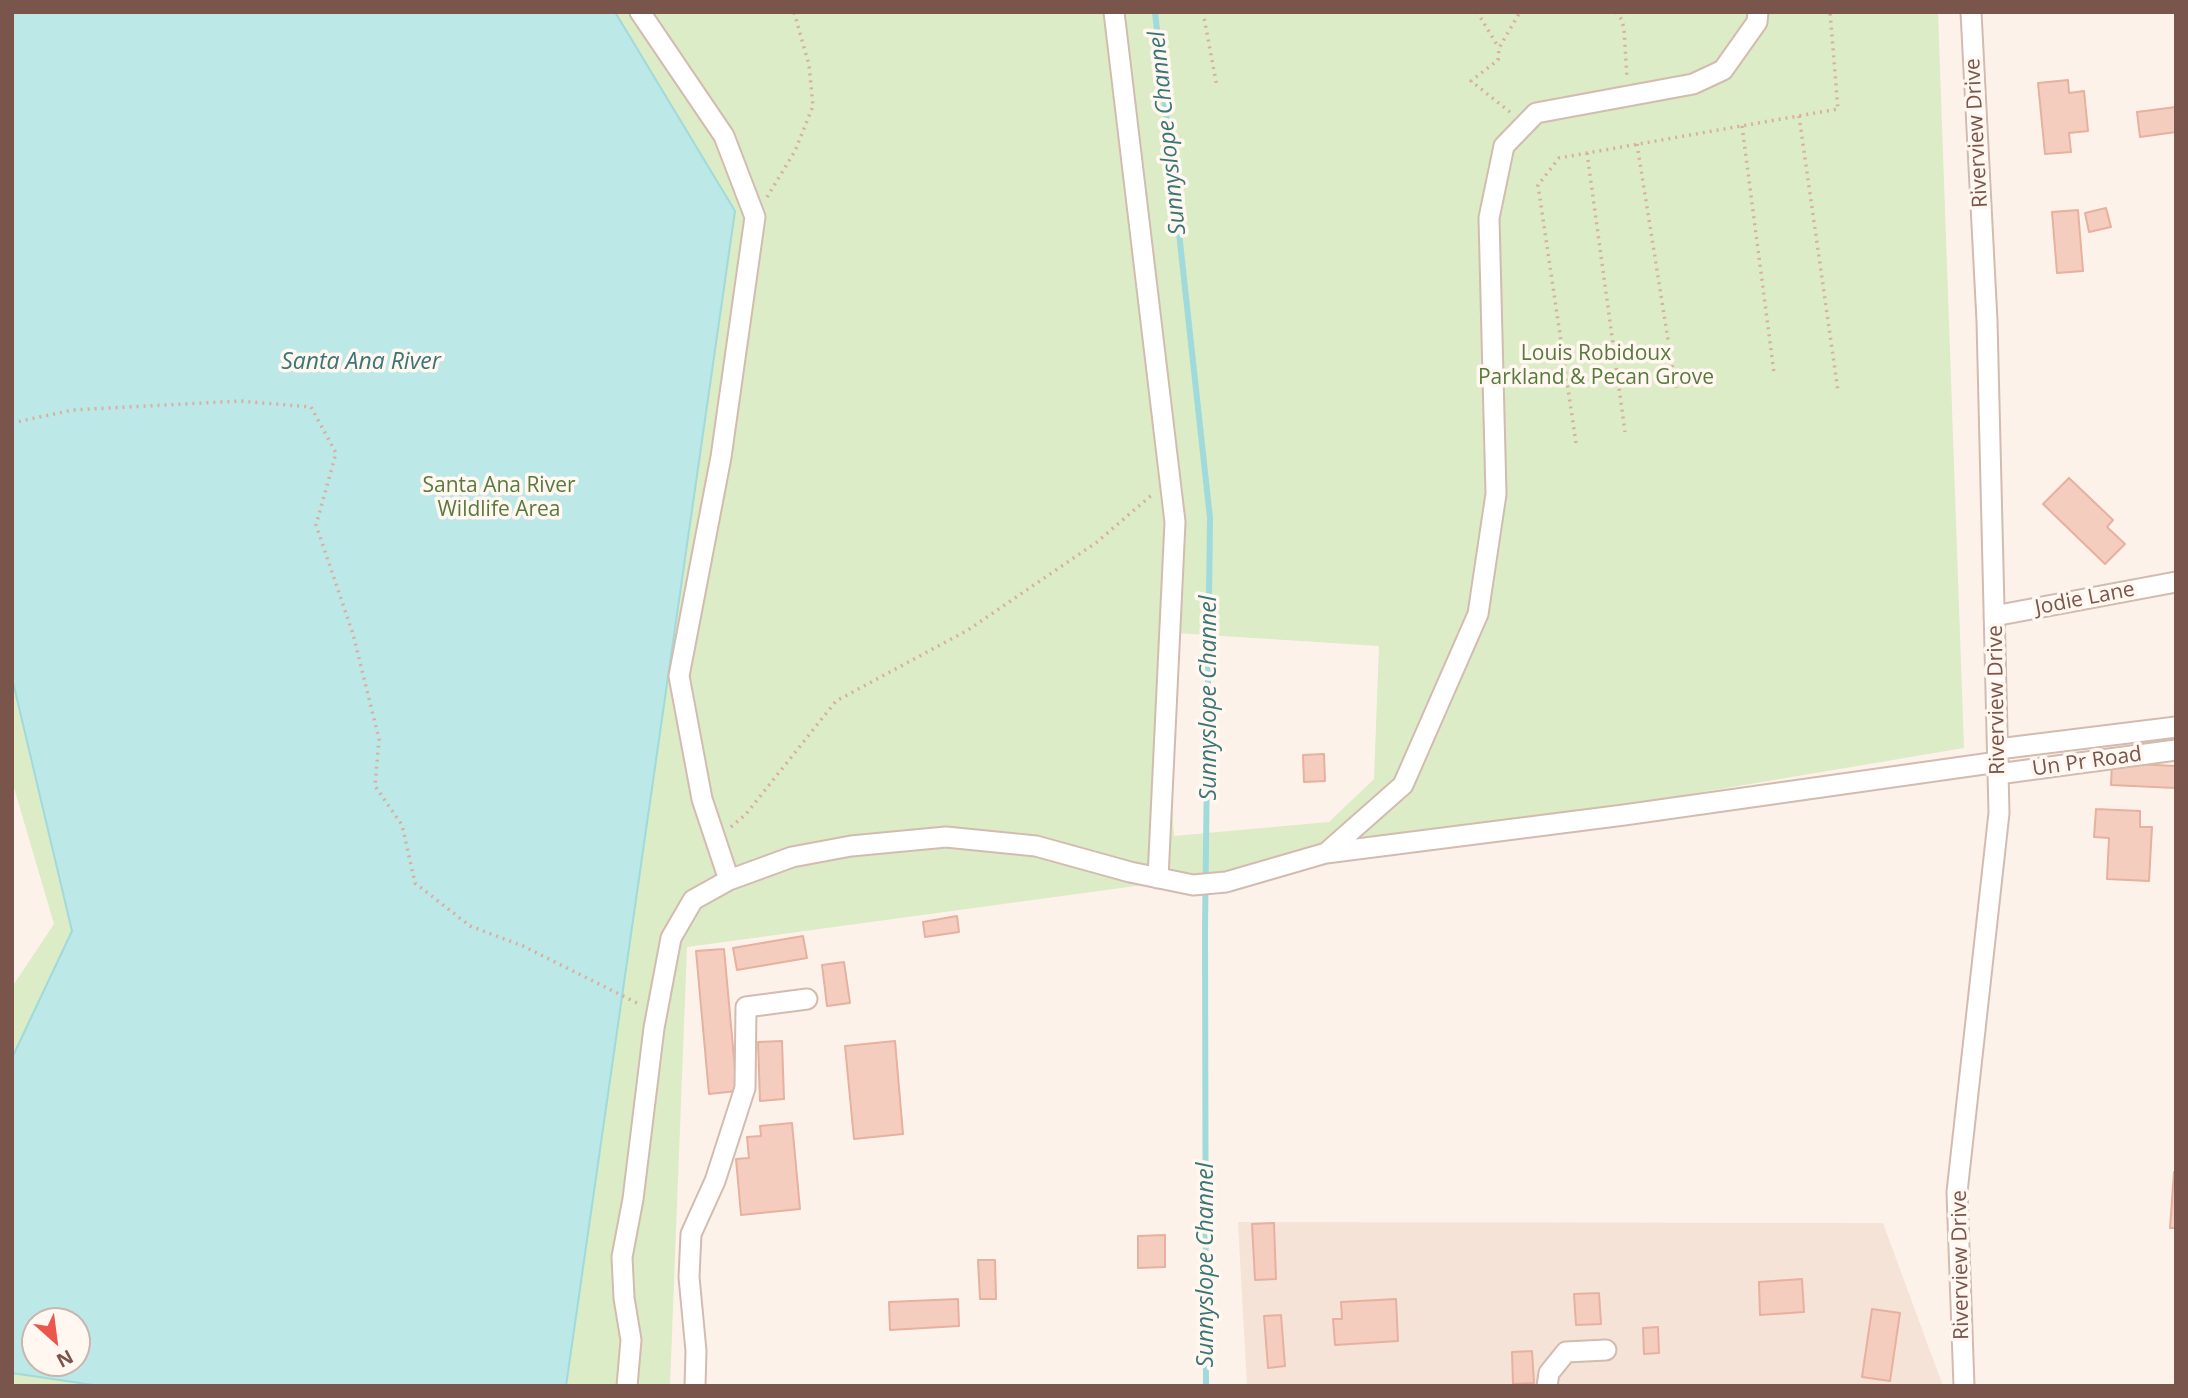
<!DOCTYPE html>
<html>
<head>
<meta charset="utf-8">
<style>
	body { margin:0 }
	#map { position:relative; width:2188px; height:1398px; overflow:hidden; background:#fdf2e9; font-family:"Open Sans",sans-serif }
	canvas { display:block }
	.frame { position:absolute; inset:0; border:14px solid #79554b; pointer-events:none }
	.north { position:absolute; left:21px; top:1307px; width:70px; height:70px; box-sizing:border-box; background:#fff7f0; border:2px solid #c9b6ae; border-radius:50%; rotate:152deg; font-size:19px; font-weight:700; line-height:28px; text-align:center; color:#79554b }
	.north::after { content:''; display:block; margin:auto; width:24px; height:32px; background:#eb574a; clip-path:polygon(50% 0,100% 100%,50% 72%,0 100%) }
</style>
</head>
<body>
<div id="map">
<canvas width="2188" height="1398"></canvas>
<div class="frame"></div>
<div class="north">N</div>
</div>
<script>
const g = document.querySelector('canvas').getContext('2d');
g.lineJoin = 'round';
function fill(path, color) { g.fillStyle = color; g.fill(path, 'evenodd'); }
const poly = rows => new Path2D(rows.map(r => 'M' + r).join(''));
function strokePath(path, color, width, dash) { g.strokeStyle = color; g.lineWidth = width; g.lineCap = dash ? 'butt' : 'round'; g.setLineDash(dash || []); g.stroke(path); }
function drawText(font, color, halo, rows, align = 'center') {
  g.font = font + ' "Open Sans",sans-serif'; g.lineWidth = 7; g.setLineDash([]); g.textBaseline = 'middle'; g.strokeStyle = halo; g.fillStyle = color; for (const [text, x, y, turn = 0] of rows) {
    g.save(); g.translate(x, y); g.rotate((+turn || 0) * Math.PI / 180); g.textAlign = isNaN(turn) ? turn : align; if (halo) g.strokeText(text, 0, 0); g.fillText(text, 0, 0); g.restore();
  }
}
const residential = poly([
	[1238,1222,1883,1223,1943,1386,1247,1386]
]);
const green = poly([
	[12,12,1938,12,1964,748,1180,880,687,947,670,1386,12,1386,12,987,54,924,12,781],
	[1160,632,1379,646,1374,779,1329,822,1174,836],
	[35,1321,77,1321,77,1363,35,1363]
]);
const water = poly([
	[12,12,615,12,735,211,566,1386,100,1386,12,1373,12,1058,72,931,12,678,12,12],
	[35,1321,77,1321,77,1363,35,1363,35,1321]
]);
const stream = poly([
	[1155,12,1210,518,1205,930,1206,1386]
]);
const building = poly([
	[2068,80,2069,93,2084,91,2088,131,2069,133,2071,152,2045,154,2038,83,2068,80],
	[2176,107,2176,132,2140,137,2137,112,2176,107],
	[2106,208,2111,227,2089,232,2085,213,2106,208],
	[2078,210,2083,271,2057,273,2052,212,2078,210],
	[2069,478,2113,520,2107,527,2125,544,2105,564,2043,504,2069,478],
	[1324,754,1325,781,1304,782,1303,755,1324,754],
	[2112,763,2176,766,2176,788,2111,785,2112,763],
	[2096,809,2140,811,2140,827,2152,827,2149,881,2107,879,2109,838,2094,837,2096,809],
	[957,916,959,932,925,937,923,922,957,916],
	[803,936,807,958,737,970,733,948,803,936],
	[724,949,737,1091,709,1094,696,951,724,949],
	[844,962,850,1003,827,1006,822,965,844,962],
	[782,1041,784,1099,760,1101,758,1042,782,1041],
	[895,1041,903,1134,854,1139,845,1046,895,1041],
	[792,1123,800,1209,741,1215,736,1159,749,1158,747,1137,761,1136,760,1126,792,1123],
	[2174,1172,2176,1172,2176,1228,2170,1228,2174,1172],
	[1274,1223,1276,1279,1255,1280,1252,1224,1274,1223],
	[1165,1235,1165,1267,1138,1268,1138,1236,1165,1235],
	[978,1260,995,1260,996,1299,980,1299,978,1260],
	[1802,1279,1804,1312,1760,1315,1759,1282,1802,1279],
	[1599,1293,1601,1324,1576,1325,1574,1294,1599,1293],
	[958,1299,959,1326,890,1330,889,1302,958,1299],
	[1396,1299,1398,1341,1335,1345,1333,1319,1342,1319,1341,1302,1396,1299],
	[1872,1309,1900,1313,1890,1381,1862,1377,1872,1309],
	[1281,1315,1285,1366,1268,1368,1264,1316,1281,1315],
	[1658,1327,1659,1353,1644,1354,1643,1328,1658,1327],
	[1532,1351,1534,1383,1513,1384,1512,1352,1532,1351]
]);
const path = poly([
	[1203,12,1217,87],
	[1477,12,1499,48],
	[1616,12,1622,20,1624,29,1627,78],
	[1510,112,1471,81,1498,60,1499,48,1520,12],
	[1799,116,1838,391],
	[1742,126,1774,373],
	[1637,144,1676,390],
	[1587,153,1625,432],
	[767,197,795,151,813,106,809,65,794,12],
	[12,423,72,410,240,401,311,407,336,453,316,525,353,634,379,739,375,786,402,825,415,883,470,926,523,946,639,1004],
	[1576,443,1538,185,1559,158,1838,109,1830,12],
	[731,827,746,814,836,701,968,630,1097,542,1154,493]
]);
const minor = poly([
	[640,12,724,136,755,217,721,457,679,676,702,799,729,880],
	[1114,12,1175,522,1158,878],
	[1994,616,2176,582],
	[1998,749,2176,727],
	[1998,774,2176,750],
	[1326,853,1624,815,1998,762],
	[627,1386,631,1340,624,1298,622,1257,633,1199,654,1028,671,938,693,900,729,880,792,857,851,846,946,837,1036,846,1130,872,1193,885,1226,882,1326,853,1403,785,1478,614,1496,494,1489,218,1504,146,1536,113,1693,84,1723,70,1757,22,1758,12],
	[695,1386,696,1351,689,1277,691,1234,715,1181,745,1088,746,1007,807,999],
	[1547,1386,1549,1373,1566,1352,1606,1350],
	[1964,1386,1957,1192,1999,813,1987,321,1971,12]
]);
const streetNames = [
	["Riverview Drive",1977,133,-93],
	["Jodie Lane",2085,599,-11],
	["Riverview Drive",1997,700,-91],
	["Un Pr Road",2087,762,-8],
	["Riverview Drive",1961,1265,-91]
];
const parkNames = [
	["Louis Robidoux",1596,354],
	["Parkland & Pecan Grove",1596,378],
	["Santa Ana River",499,486],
	["Wildlife Area",499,510]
];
const waterNames = [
	["Sunnyslope Channel",1168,133,-96],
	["Santa Ana River",361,362],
	["Sunnyslope Channel",1209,698,-90],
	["Sunnyslope Channel",1206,1265,-90]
];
fill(residential, '#f5e3d7');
fill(green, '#dbecc6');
fill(water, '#bce8e8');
strokePath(water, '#a1dadb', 2);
strokePath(stream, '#a1dadb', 6);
fill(building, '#f4cdbf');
strokePath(building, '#e7b09f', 2);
strokePath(minor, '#d3bbb0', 23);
strokePath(path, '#daafa1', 3.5, [2, 5]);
strokePath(minor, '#fff', 19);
drawText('21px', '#79554b', '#fff7f0', streetNames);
drawText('21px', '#587a3f', '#fff7f0', parkNames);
drawText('italic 23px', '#3a7677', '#fff7f0', waterNames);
</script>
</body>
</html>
